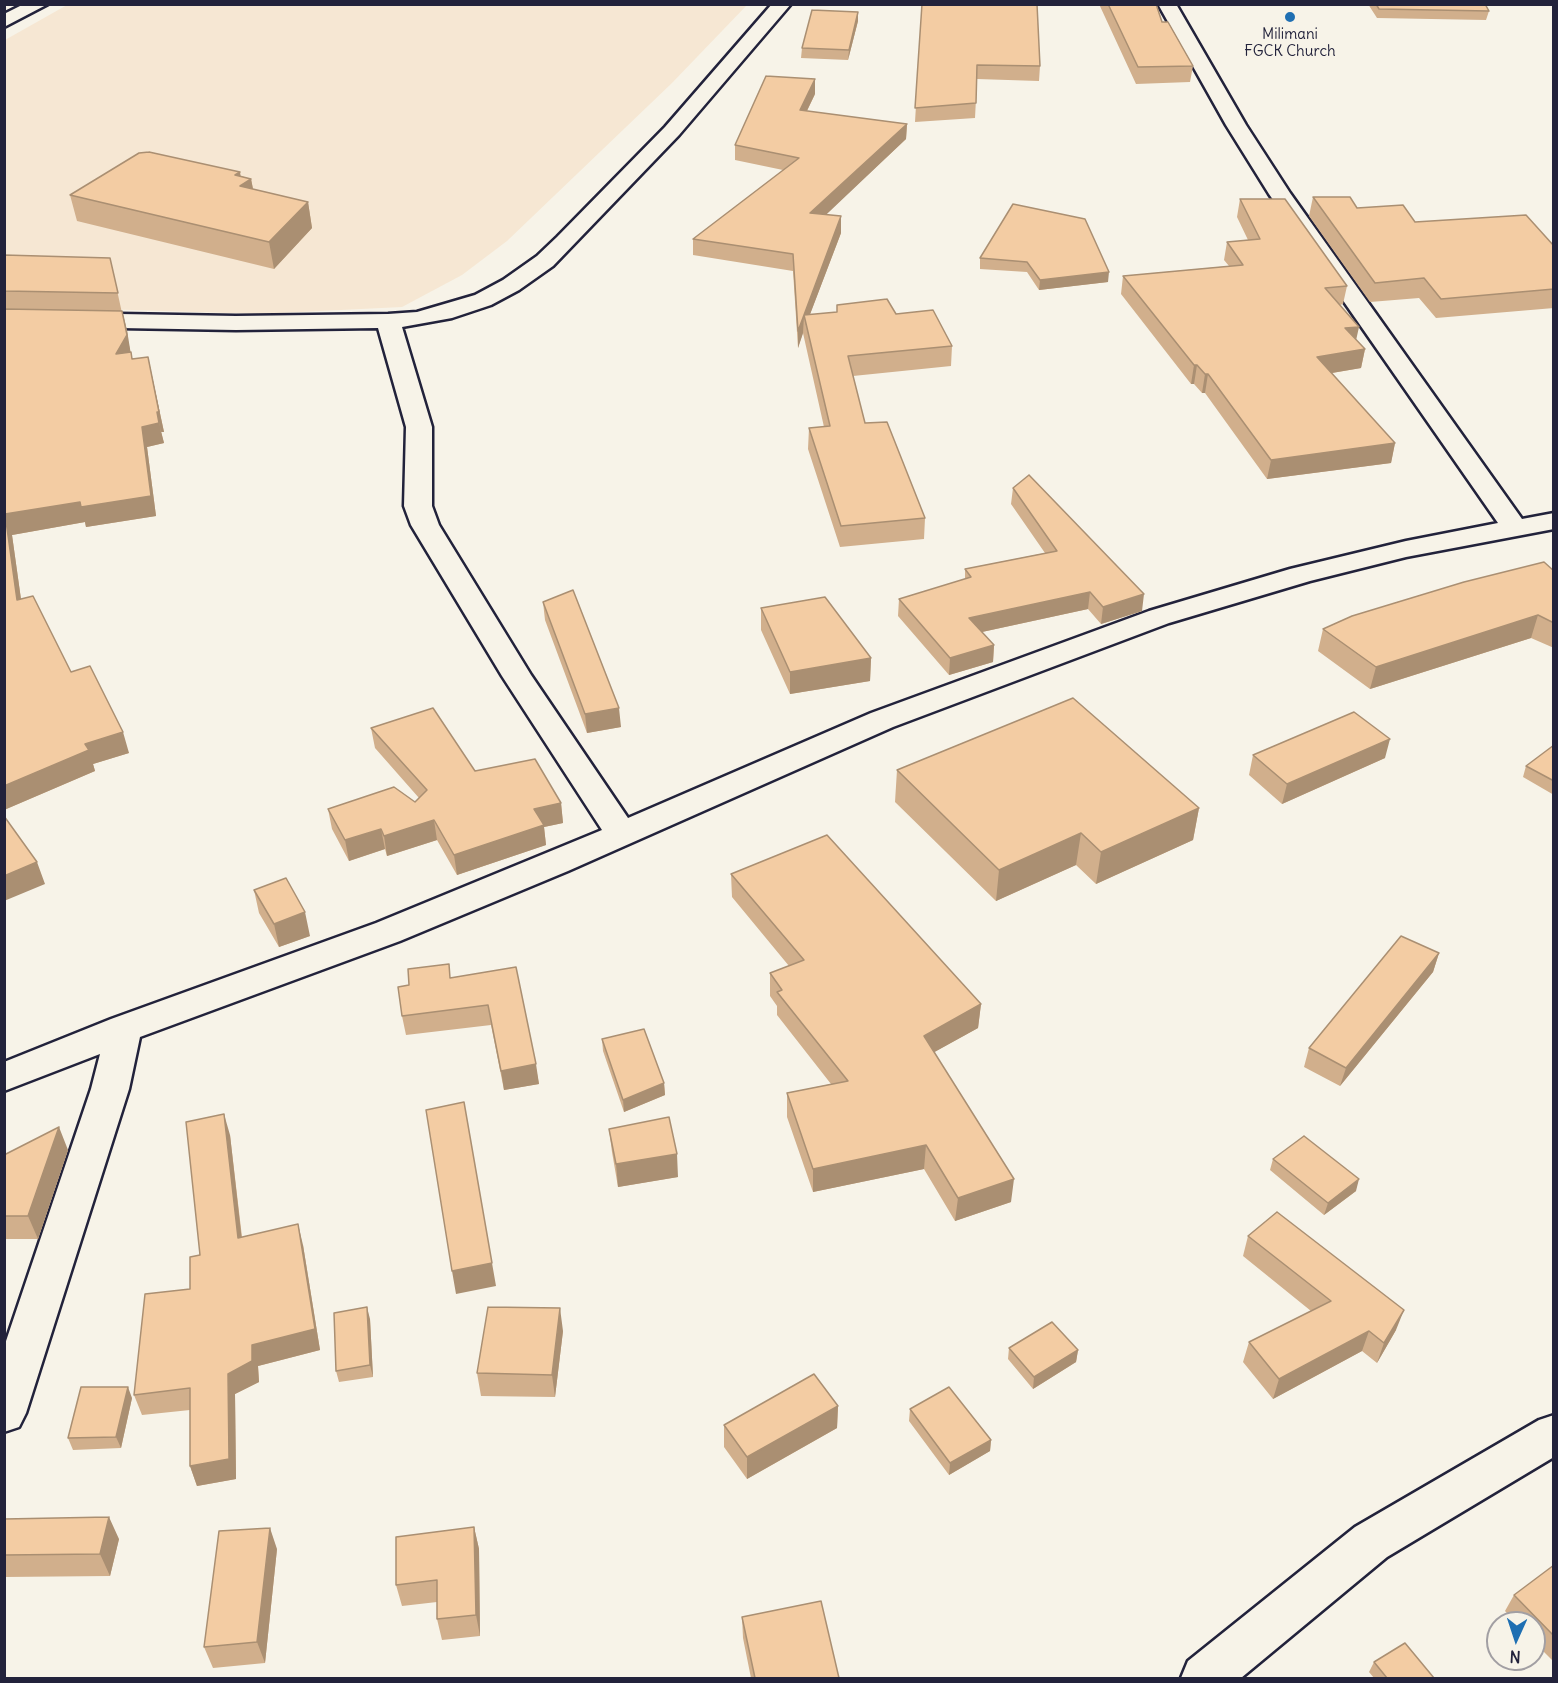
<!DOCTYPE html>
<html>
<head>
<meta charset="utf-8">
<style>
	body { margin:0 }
	#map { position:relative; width:1558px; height:1683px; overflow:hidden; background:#f7f3e8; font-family:Delius,sans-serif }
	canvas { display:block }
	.frame { position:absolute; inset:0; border:6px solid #22223b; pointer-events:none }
	.north { position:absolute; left:1486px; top:1611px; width:60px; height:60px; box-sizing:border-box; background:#f7f3e8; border:2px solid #a29fa3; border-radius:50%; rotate:183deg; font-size:16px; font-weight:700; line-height:24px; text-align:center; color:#22223b }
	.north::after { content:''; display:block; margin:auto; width:21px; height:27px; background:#1f6fb2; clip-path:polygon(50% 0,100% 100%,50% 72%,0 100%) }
</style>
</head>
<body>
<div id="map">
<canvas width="1558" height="1683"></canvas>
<div class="frame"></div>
<div class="north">N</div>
</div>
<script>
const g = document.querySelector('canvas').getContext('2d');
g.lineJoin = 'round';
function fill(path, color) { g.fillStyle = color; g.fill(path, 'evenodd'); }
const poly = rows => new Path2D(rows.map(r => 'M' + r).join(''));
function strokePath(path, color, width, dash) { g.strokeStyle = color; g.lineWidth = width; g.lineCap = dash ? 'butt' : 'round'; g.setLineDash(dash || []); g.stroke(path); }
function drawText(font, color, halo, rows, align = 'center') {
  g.font = font + ' Delius,sans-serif'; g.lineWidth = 5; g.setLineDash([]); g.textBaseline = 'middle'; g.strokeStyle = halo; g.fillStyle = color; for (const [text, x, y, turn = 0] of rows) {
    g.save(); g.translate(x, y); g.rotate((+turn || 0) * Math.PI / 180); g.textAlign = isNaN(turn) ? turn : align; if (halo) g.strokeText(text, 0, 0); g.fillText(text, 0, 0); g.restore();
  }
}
const built = poly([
	[67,5,747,5,672,83,507,241,462,275,402,307,259,314,5,306,5,40]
]);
const minor = poly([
	[24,4,48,4,4,27,4,14,24,4],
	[772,4,791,4,679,135,553,266,519,290,491,305,452,318,402,327,432,427,432,506,439,525,531,675,628,818,871,713,1149,611,1290,569,1406,541,1498,523,1269,194,1226,125,1158,4,1176,4,1246,125,1290,193,1522,519,1554,513,1554,529,1406,557,1310,581,1169,623,893,727,568,871,400,941,140,1037,129,1089,26,1413,19,1427,4,1432,4,1347,91,1089,100,1054,4,1091,4,1062,111,1019,376,923,602,830,502,676,411,525,404,506,406,427,378,328,236,330,4,326,4,312,236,316,388,314,417,312,475,295,503,280,537,256,557,237,665,127,772,4],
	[1554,1415,1554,1457,1387,1557,1241,1678,1181,1678,1188,1661,1355,1527,1539,1420,1554,1415]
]);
const wall = poly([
	[922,4,1040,66,1039,81,977,79,975,118,915,122],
	[1099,4,1156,4,1162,22,1193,66,1190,82,1136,84],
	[1368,4,1485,4,1489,11,1486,20,1377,18],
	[858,12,858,21,848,60,801,58,802,48],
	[815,94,807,111,907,124,906,139,825,215,841,216,841,233,810,314,896,314,952,346,951,366,853,376,865,423,925,518,924,539,840,547,808,449,809,428,824,427,803,333,798,348,793,271,693,255,693,239,783,170,735,160,735,145],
	[241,176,251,179,253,189,308,202,312,228,274,269,77,221,70,195],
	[1313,197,1415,222,1554,246,1554,308,1436,318,1419,298,1370,302,1309,216],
	[1240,199,1347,286,1343,304,1340,305,1356,340,1365,349,1361,368,1332,373,1395,443,1391,463,1267,479,1205,393,1202,393,1194,384,1191,384,1121,294,1123,276,1229,266,1224,260,1227,242,1248,240,1237,217],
	[1013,204,1108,282,1039,290,1027,272,980,269,980,258],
	[4,255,110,258,132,359,148,357,164,432,161,432,164,443,147,447,156,516,86,527,85,522,12,535,21,599,71,672,129,753,93,764,95,771,4,810],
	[1013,488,1142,611,1101,624,1088,609,982,632,994,645,993,662,949,675,898,616,899,599,965,579,965,569,1045,553,1011,504],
	[1554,571,1554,648,1531,638,1370,689,1318,651,1323,629],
	[543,602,621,727,587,733,545,620],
	[761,608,871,658,870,681,790,694,761,630],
	[371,728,475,771,561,803,563,823,544,827,546,845,457,875,437,840,387,856,385,849,349,861,332,829,328,809,415,802,419,798,375,748],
	[1554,745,1554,795,1523,777,1526,766],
	[1253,755,1385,758,1282,804,1249,775],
	[897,770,1199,808,1193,840,1096,884,1076,865,996,901,895,802],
	[731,874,981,1004,978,1028,934,1052,1011,1202,955,1221,924,1169,813,1192,787,1117,787,1093,831,1084,777,1015,777,1006,770,996,770,973,789,966,732,897],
	[254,890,310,936,279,947,259,913],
	[1439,953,1433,972,1340,1086,1304,1067,1309,1048],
	[516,967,539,1084,504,1090,491,1025,406,1035,402,1016,409,985],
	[602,1039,664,1083,665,1095,624,1112,603,1051],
	[609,1129,678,1177,618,1187,612,1152],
	[230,1135,242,1237,303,1245,320,1350,258,1366,259,1382,235,1394,236,1479,197,1486,190,1466,190,1410,142,1415,134,1395,190,1289],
	[68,1150,38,1239,4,1239,4,1155],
	[1273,1159,1356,1191,1324,1215,1270,1170],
	[1248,1236,1396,1330,1377,1363,1362,1351,1273,1399,1243,1362,1249,1342,1311,1311,1243,1256],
	[370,1319,373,1377,339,1382,336,1371],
	[563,1331,555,1397,481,1396,477,1373],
	[1009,1348,1078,1350,1076,1362,1033,1389,1008,1359],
	[132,1398,121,1448,73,1450,68,1438],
	[838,1406,837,1428,747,1479,724,1447,724,1425],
	[910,1409,991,1440,990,1451,949,1475,909,1421],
	[4,1519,119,1539,110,1576,4,1577],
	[474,1527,479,1549,480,1636,442,1640,437,1619,437,1602,402,1606,396,1585],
	[277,1549,265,1663,213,1668,204,1647],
	[1554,1565,1554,1662,1534,1642,1534,1623,1516,1623,1505,1611,1514,1595],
	[742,1617,839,1678,751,1678,743,1638],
	[1374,1662,1434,1678,1374,1678,1369,1672]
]);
const shadedWall = poly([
	[858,12,858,21,848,60,849,50],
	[815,79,815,94,800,125,800,110],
	[907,124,906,139,810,230,810,213],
	[240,172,242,184,251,179,256,204,245,212,235,175],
	[308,202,312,228,274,269,269,242],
	[841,216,841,233,806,325,804,315],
	[1109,272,1108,282,1039,290,1040,280],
	[122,311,127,330,131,355,116,354],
	[804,316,803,333,798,348,798,331],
	[1359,327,1355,345,1345,328],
	[1365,349,1361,368,1314,376,1317,357],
	[148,357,152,376,164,432,161,432,157,412],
	[1194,365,1197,365,1194,384,1191,384],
	[1205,374,1208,374,1205,393,1202,393],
	[159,423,164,443,147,447,156,516,86,527,85,522,12,535,24,621,17,600,5,514,80,502,142,427],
	[1395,443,1391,463,1267,479,1271,460],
	[1090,592,1088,609,968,635,969,618],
	[1144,594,1142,611,1101,624,1103,607],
	[1538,615,1531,638,1370,689,1376,667],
	[994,645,993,662,949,675,950,658],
	[871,658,870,681,790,694,790,672],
	[619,708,621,727,587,733,585,714],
	[123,732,129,753,93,764,95,771,4,810,4,786,85,744],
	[1390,739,1385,758,1282,804,1287,784],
	[561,803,563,823,544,827,546,845,457,875,454,855,534,809],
	[1199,808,1193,840,1096,884,1101,852],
	[434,820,437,840,387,856,384,836],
	[381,829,385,849,349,861,345,840],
	[1081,833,1076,865,996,901,999,870],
	[37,862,45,884,4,901,4,876],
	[305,912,310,936,279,947,274,924],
	[1439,953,1433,972,1340,1086,1346,1068],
	[981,1004,978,1028,922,1059,924,1036],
	[536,1064,539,1084,504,1090,501,1071],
	[664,1083,665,1095,624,1112,623,1100],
	[224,1114,230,1135,244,1259,238,1238],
	[59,1127,68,1150,38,1239,28,1216],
	[926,1145,924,1169,813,1192,813,1169],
	[677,1154,678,1177,618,1187,616,1164],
	[1014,1179,1011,1202,955,1221,958,1198],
	[1359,1179,1356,1191,1324,1215,1328,1203],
	[298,1224,303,1245,320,1350,258,1366,259,1382,235,1394,236,1479,197,1486,190,1466,228,1374,252,1345],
	[492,1263,496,1286,456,1294,452,1271],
	[367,1307,370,1319,373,1377,370,1365],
	[560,1308,563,1331,555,1397,552,1375],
	[1404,1310,1396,1330,1377,1363,1384,1343],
	[1369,1331,1362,1351,1273,1399,1279,1379],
	[1078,1350,1076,1362,1033,1389,1034,1377],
	[128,1387,132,1398,121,1448,116,1437],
	[838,1406,837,1428,747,1479,747,1457],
	[991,1440,990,1451,949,1475,950,1463],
	[109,1517,119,1539,110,1576,100,1554],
	[474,1527,479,1549,480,1636,476,1615],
	[270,1528,277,1549,265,1663,257,1642]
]);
const building = poly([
	[922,4,1037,4,1040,66,977,65,976,103,915,108,922,4],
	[1108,4,1156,4,1162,22,1168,22,1193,66,1138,67,1108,4],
	[1376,4,1485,4,1489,11,1379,9,1376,4],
	[812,10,858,12,849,50,802,48,812,10],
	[766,76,815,79,800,110,907,124,810,213,841,216,798,331,793,254,693,239,799,158,735,145,766,76],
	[149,152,240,172,235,175,251,179,240,186,308,202,269,242,70,195,139,153,149,152],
	[1313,197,1350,197,1357,208,1403,205,1415,222,1526,215,1554,246,1554,289,1441,299,1424,278,1375,283,1313,197],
	[1240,199,1285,199,1347,286,1325,288,1359,327,1345,328,1365,349,1317,357,1395,443,1271,460,1208,374,1205,374,1197,365,1194,365,1123,276,1243,265,1227,242,1260,239,1240,199],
	[1013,204,1085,219,1109,272,1040,280,1027,262,980,258,1013,204],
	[4,255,110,258,118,293,4,291,4,255],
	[887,299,896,314,933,310,952,346,848,356,865,423,887,422,925,518,841,526,809,428,830,426,804,315,837,312,837,305,887,299],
	[4,309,122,311,127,335,116,354,131,352,132,359,148,357,159,412,157,412,159,423,142,427,151,496,81,507,80,502,5,514,17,600,33,596,71,672,90,666,123,732,85,744,89,750,4,786,4,309],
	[1029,475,1144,594,1103,607,1090,592,969,618,994,645,950,658,899,599,971,577,965,569,1057,551,1013,488,1029,475],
	[1544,562,1554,571,1554,623,1538,615,1376,667,1323,629,1352,616,1464,582,1544,562],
	[573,590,619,708,585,714,543,602,573,590],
	[825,597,871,658,790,672,761,608,825,597],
	[1073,698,1199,808,1101,852,1081,833,999,870,897,770,1073,698],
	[433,708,475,771,535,759,561,803,534,809,544,825,454,855,434,820,384,836,381,829,345,840,328,809,394,787,415,802,427,790,371,728,433,708],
	[1354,712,1390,739,1287,784,1253,755,1354,712],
	[1554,745,1554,781,1526,766,1554,745],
	[4,816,37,862,4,876,4,816],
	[827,835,981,1004,924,1036,1014,1179,958,1198,926,1145,813,1169,787,1093,848,1081,777,992,782,990,770,973,804,960,731,874,827,835],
	[286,878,305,912,274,924,254,890,286,878],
	[1401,936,1439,953,1346,1068,1309,1048,1401,936],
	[449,964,450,978,516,967,536,1064,501,1071,488,1005,402,1016,398,987,409,985,408,969,449,964],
	[644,1029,664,1083,623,1100,602,1039,644,1029],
	[464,1102,492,1263,452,1271,426,1110,464,1102],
	[224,1114,238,1238,298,1224,315,1329,252,1345,252,1361,228,1374,229,1459,190,1466,190,1388,134,1395,145,1294,190,1289,190,1257,200,1255,186,1122,224,1114],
	[669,1117,677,1154,616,1164,609,1129,669,1117],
	[59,1127,28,1216,4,1216,4,1155,59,1127],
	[1304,1136,1359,1179,1328,1203,1273,1159,1304,1136],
	[1277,1212,1404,1310,1384,1343,1369,1331,1279,1379,1249,1342,1331,1301,1248,1236,1277,1212],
	[367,1307,370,1365,336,1371,334,1313,367,1307],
	[488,1307,560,1308,552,1375,477,1373,488,1307],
	[1052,1322,1078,1350,1034,1377,1009,1348,1052,1322],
	[814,1374,838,1406,747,1457,724,1425,814,1374],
	[81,1387,128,1387,116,1437,68,1438,81,1387],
	[949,1387,991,1440,950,1463,910,1409,949,1387],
	[109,1517,100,1554,4,1555,4,1519,109,1517],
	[474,1527,476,1615,437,1619,437,1580,396,1585,396,1537,474,1527],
	[270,1528,257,1642,204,1647,219,1531,270,1528],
	[1554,1565,1554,1636,1514,1595,1554,1565],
	[821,1601,839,1678,755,1678,742,1617,821,1601],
	[1405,1643,1434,1678,1387,1678,1374,1662,1405,1643]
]);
const markers = [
	[1290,17,6,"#1f6fb2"]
];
const farPoinames = [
	["Milimani",1290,35],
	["FGCK Church",1290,52]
];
fill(built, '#f6e7d3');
strokePath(minor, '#22223b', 5);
fill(minor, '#f7f3e8');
fill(wall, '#d1af8c');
fill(shadedWall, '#aa8f72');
fill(building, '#f3cca3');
strokePath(building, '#aa8f72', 1.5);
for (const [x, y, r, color] of markers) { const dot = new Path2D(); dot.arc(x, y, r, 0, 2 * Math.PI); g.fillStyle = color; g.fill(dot); strokePath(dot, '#f7f3e8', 2); }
drawText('15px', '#22223b', '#f7f3e8', farPoinames);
</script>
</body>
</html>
